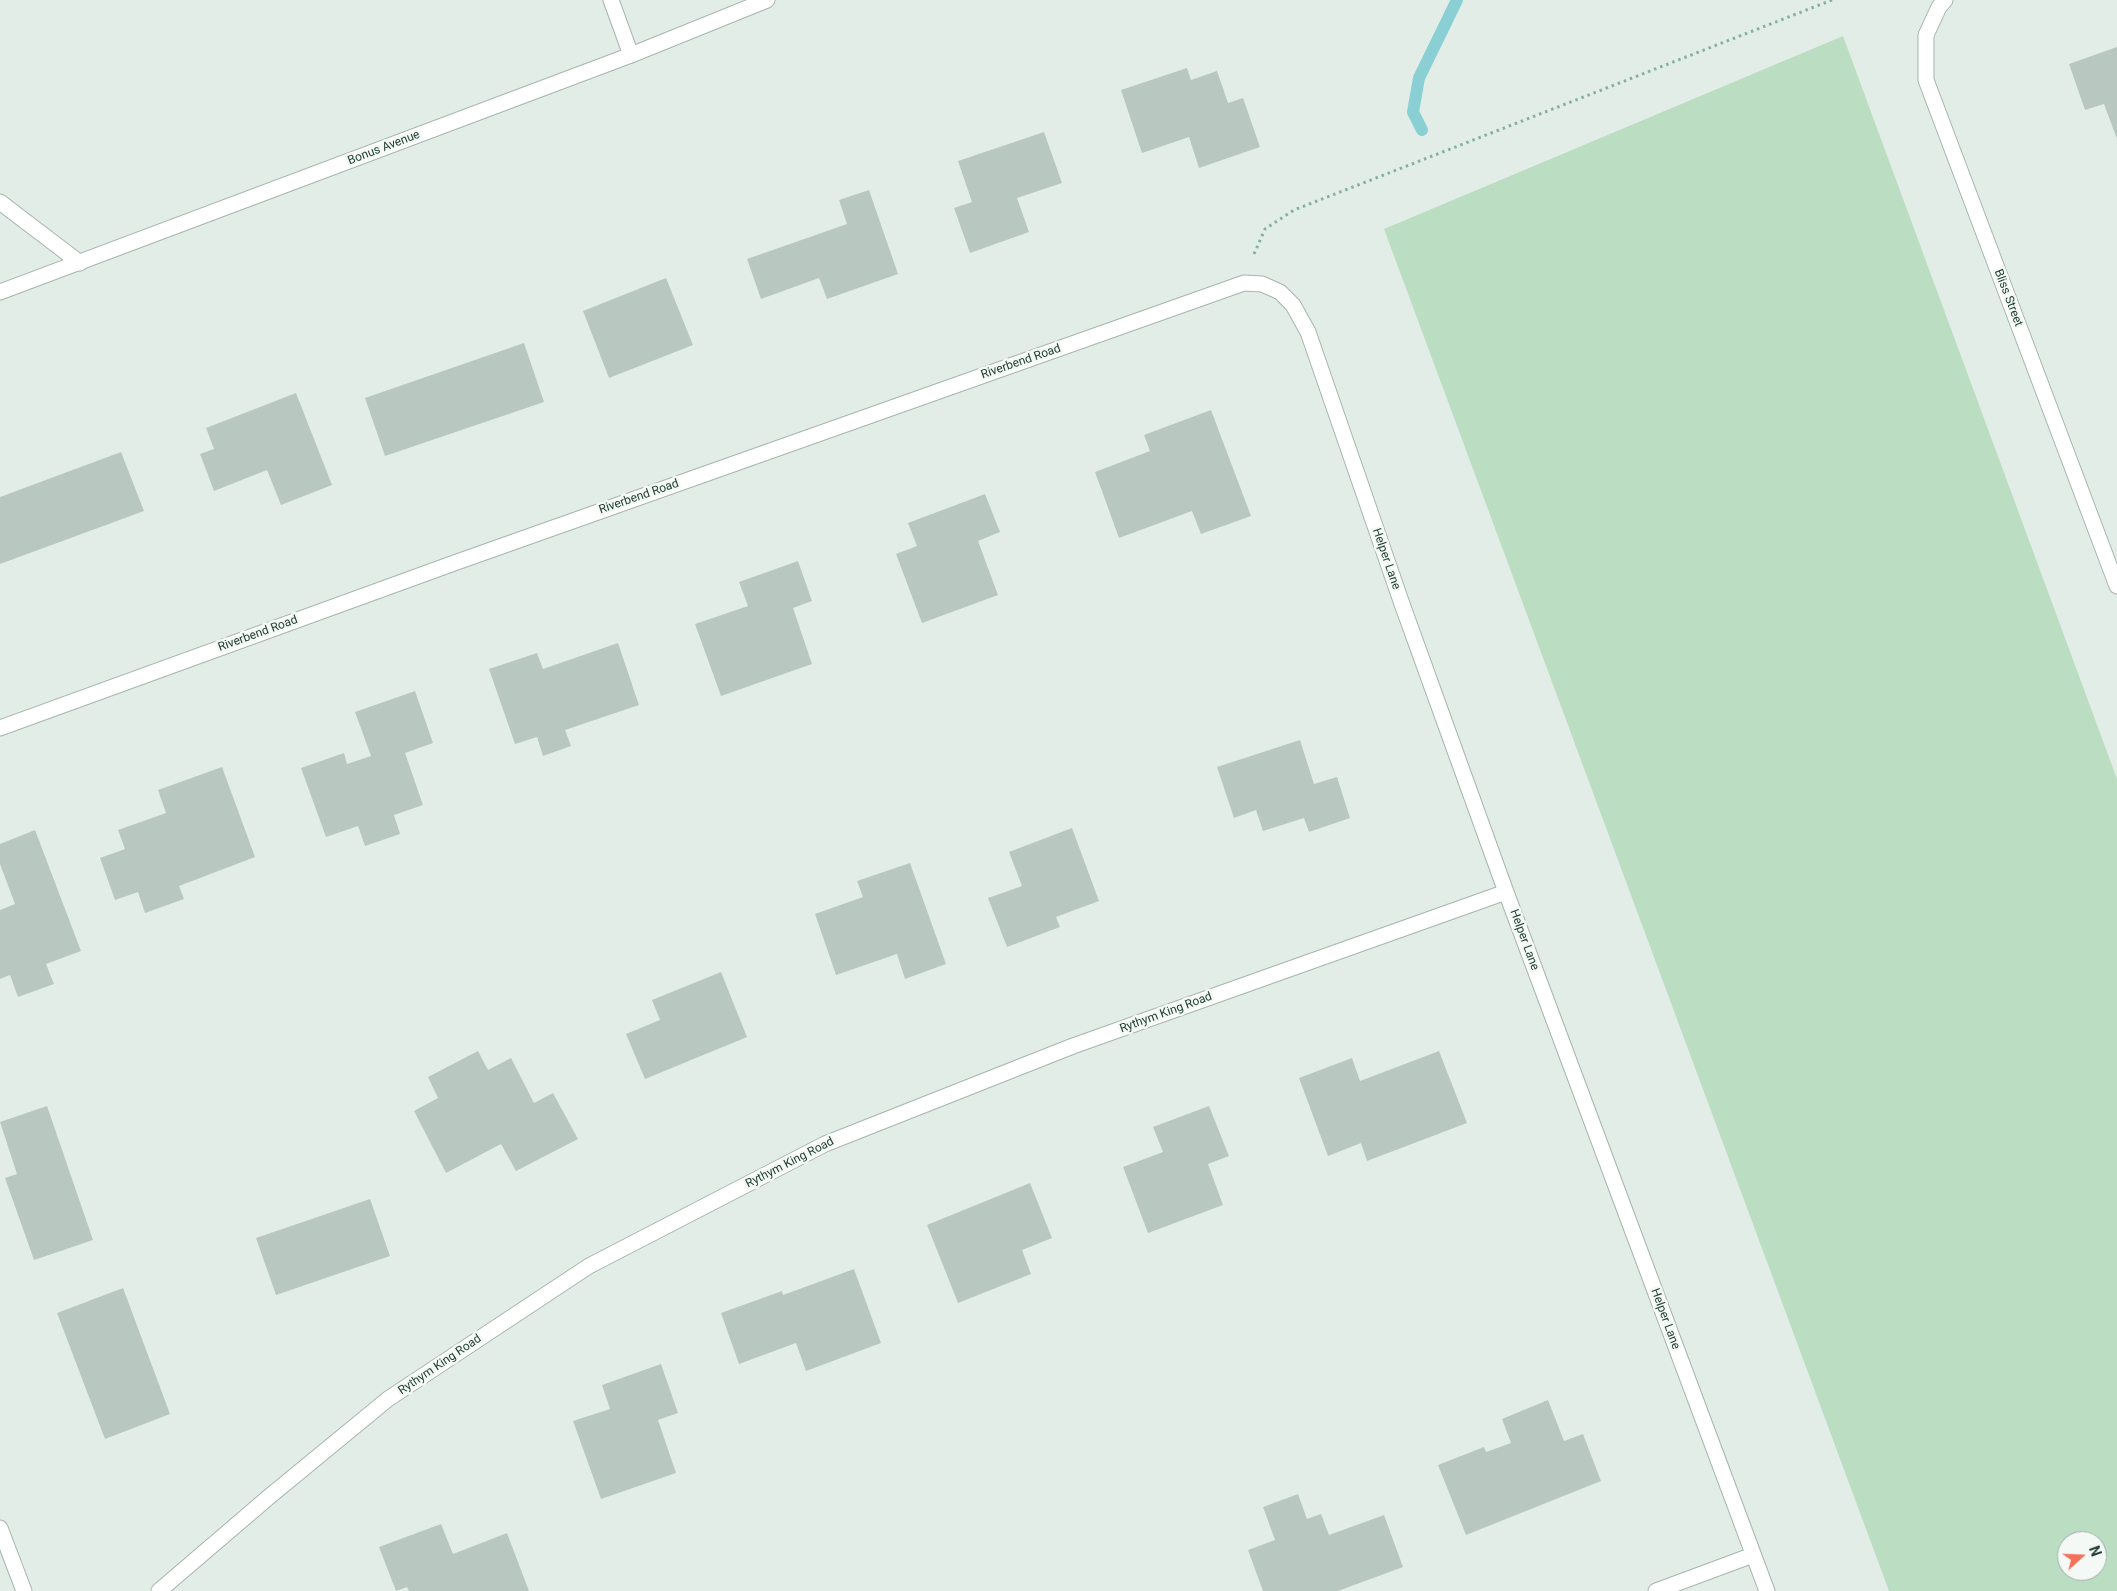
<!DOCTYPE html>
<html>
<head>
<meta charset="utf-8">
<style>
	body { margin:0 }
	#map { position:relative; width:2117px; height:1591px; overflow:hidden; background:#e3ede8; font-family:Roboto,sans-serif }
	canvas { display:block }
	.north { position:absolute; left:2057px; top:1531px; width:50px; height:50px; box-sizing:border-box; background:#f4f9f6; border:1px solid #a0afa8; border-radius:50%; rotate:70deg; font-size:14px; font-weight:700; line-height:20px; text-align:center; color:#223f34 }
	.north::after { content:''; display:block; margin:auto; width:18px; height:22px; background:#f4715a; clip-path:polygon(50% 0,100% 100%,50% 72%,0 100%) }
</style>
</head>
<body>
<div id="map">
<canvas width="2117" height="1591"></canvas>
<div class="north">N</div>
</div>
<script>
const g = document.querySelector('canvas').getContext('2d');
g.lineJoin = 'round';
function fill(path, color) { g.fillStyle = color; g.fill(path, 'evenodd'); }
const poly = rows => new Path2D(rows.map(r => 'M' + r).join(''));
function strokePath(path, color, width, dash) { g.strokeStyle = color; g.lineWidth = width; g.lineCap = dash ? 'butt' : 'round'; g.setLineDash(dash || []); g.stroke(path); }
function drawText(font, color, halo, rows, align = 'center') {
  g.font = font + ' Roboto,sans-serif'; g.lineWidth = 5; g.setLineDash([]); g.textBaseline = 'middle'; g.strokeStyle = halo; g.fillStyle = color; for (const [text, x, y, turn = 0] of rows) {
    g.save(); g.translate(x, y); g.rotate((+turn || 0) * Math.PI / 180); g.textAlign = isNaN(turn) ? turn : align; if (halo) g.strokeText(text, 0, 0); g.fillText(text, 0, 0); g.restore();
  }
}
const green = poly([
	[1843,36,2117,779,2117,1591,1889,1591,1384,229],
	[2067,1541,2097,1541,2097,1571,2067,1571]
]);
const stream = poly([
	[1422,130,1413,112,1419,78,1457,0]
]);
const building = poly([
	[2117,47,2117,139,2104,104,2085,110,2069,64],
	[1187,68,1191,80,1217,71,1228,103,1243,98,1260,147,1199,168,1189,137,1142,153,1121,90],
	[1044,132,1062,183,1017,198,1029,232,970,253,954,208,972,202,958,161],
	[869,190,898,274,827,299,819,278,761,299,747,259,847,224,839,200],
	[666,278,693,345,609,378,583,311],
	[524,343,544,402,385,456,365,398],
	[296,393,332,485,281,505,267,470,214,491,200,454,214,449,206,428],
	[1211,410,1251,516,1201,534,1192,511,1119,538,1095,472,1150,451,1144,435],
	[121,452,144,511,0,564,0,497],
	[985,494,1000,532,978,541,998,595,922,623,896,554,917,546,908,523],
	[798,561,812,601,793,608,812,664,721,696,695,624,748,606,739,582],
	[618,643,639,705,565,730,571,746,543,756,537,737,515,744,489,669,537,653,543,669],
	[415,691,433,743,405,753,423,805,394,815,400,834,365,846,358,826,326,837,301,768,344,753,347,764,371,756,355,712],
	[1300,740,1314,784,1337,777,1350,818,1309,832,1304,818,1263,831,1256,810,1234,818,1217,767],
	[222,767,255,857,179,886,184,899,145,913,138,892,115,900,100,858,125,849,118,830,166,813,158,790],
	[1072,828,1099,901,1056,917,1060,927,1007,947,988,898,1022,886,1009,852],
	[35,830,81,951,46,964,54,984,18,997,10,975,0,979,0,910,15,904,0,864,0,844],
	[910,863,946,964,905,979,897,954,836,975,815,914,863,897,857,881],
	[721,972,747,1037,645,1079,626,1034,660,1020,652,1000],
	[478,1051,488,1070,511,1058,534,1103,553,1093,578,1139,516,1171,501,1144,446,1173,414,1111,438,1098,428,1077],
	[1439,1051,1467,1123,1367,1161,1361,1143,1328,1156,1299,1078,1352,1058,1360,1081],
	[47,1106,93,1240,34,1260,5,1178,17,1174,0,1122],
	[1209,1106,1229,1156,1208,1164,1223,1205,1148,1233,1123,1167,1163,1152,1153,1127],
	[1030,1183,1052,1238,1022,1250,1031,1274,958,1303,927,1225],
	[370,1199,390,1256,276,1295,256,1238],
	[854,1269,881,1343,806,1371,796,1343,739,1364,721,1313,782,1291,783,1295],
	[123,1288,170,1414,105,1439,57,1313],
	[661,1364,678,1413,658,1420,676,1473,601,1499,573,1421,610,1409,602,1385],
	[1548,1400,1564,1441,1583,1434,1601,1481,1466,1535,1438,1465,1484,1447,1486,1452,1511,1443,1502,1419],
	[1298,1494,1307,1519,1321,1514,1329,1535,1384,1515,1403,1567,1338,1591,1263,1591,1248,1550,1275,1540,1263,1507],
	[441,1524,453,1554,507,1533,529,1591,409,1591,407,1587,396,1591,379,1547]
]);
const path = poly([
	[1254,254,1265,229,1294,210,1832,0]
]);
const service = poly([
	[611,0,631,55]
]);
const minor = poly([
	[1945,0,1939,7,1926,35,1926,80,2117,586],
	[0,202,80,263],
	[0,728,457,562,1244,283,1262,284,1280,292,1293,305,1308,332,1402,604,1506,892,1767,1591],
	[0,1528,24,1591],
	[159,1591,270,1496,388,1399,589,1266,825,1144,1073,1046,1506,892],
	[1656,1591,1753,1555]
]);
const tertiary = poly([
	[0,292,631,55,767,0]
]);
const streetNames = [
	["Bonus Avenue",384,148,-21],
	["Bliss Street",2008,298,69],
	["Riverbend Road",1021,362,-19],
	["Riverbend Road",639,497,-19],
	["Helper Lane",1386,559,71],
	["Riverbend Road",258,634,-20],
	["Helper Lane",1524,940,70],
	["Rythym King Road",1166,1013,-20],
	["Rythym King Road",790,1163,-27],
	["Helper Lane",1665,1319,70],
	["Rythym King Road",440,1365,-34]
];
fill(green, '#bbdec2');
strokePath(stream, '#8acfd3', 12);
fill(building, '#b8c8c0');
strokePath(service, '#a5b5ae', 17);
strokePath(minor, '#a5b5ae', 17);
strokePath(tertiary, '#a5b5ae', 17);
strokePath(path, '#83b19e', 3, [2.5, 4]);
strokePath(service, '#fff', 15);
strokePath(minor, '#fff', 15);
strokePath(tertiary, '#fff', 15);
drawText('12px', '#223f34', '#f4f9f6', streetNames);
</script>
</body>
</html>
